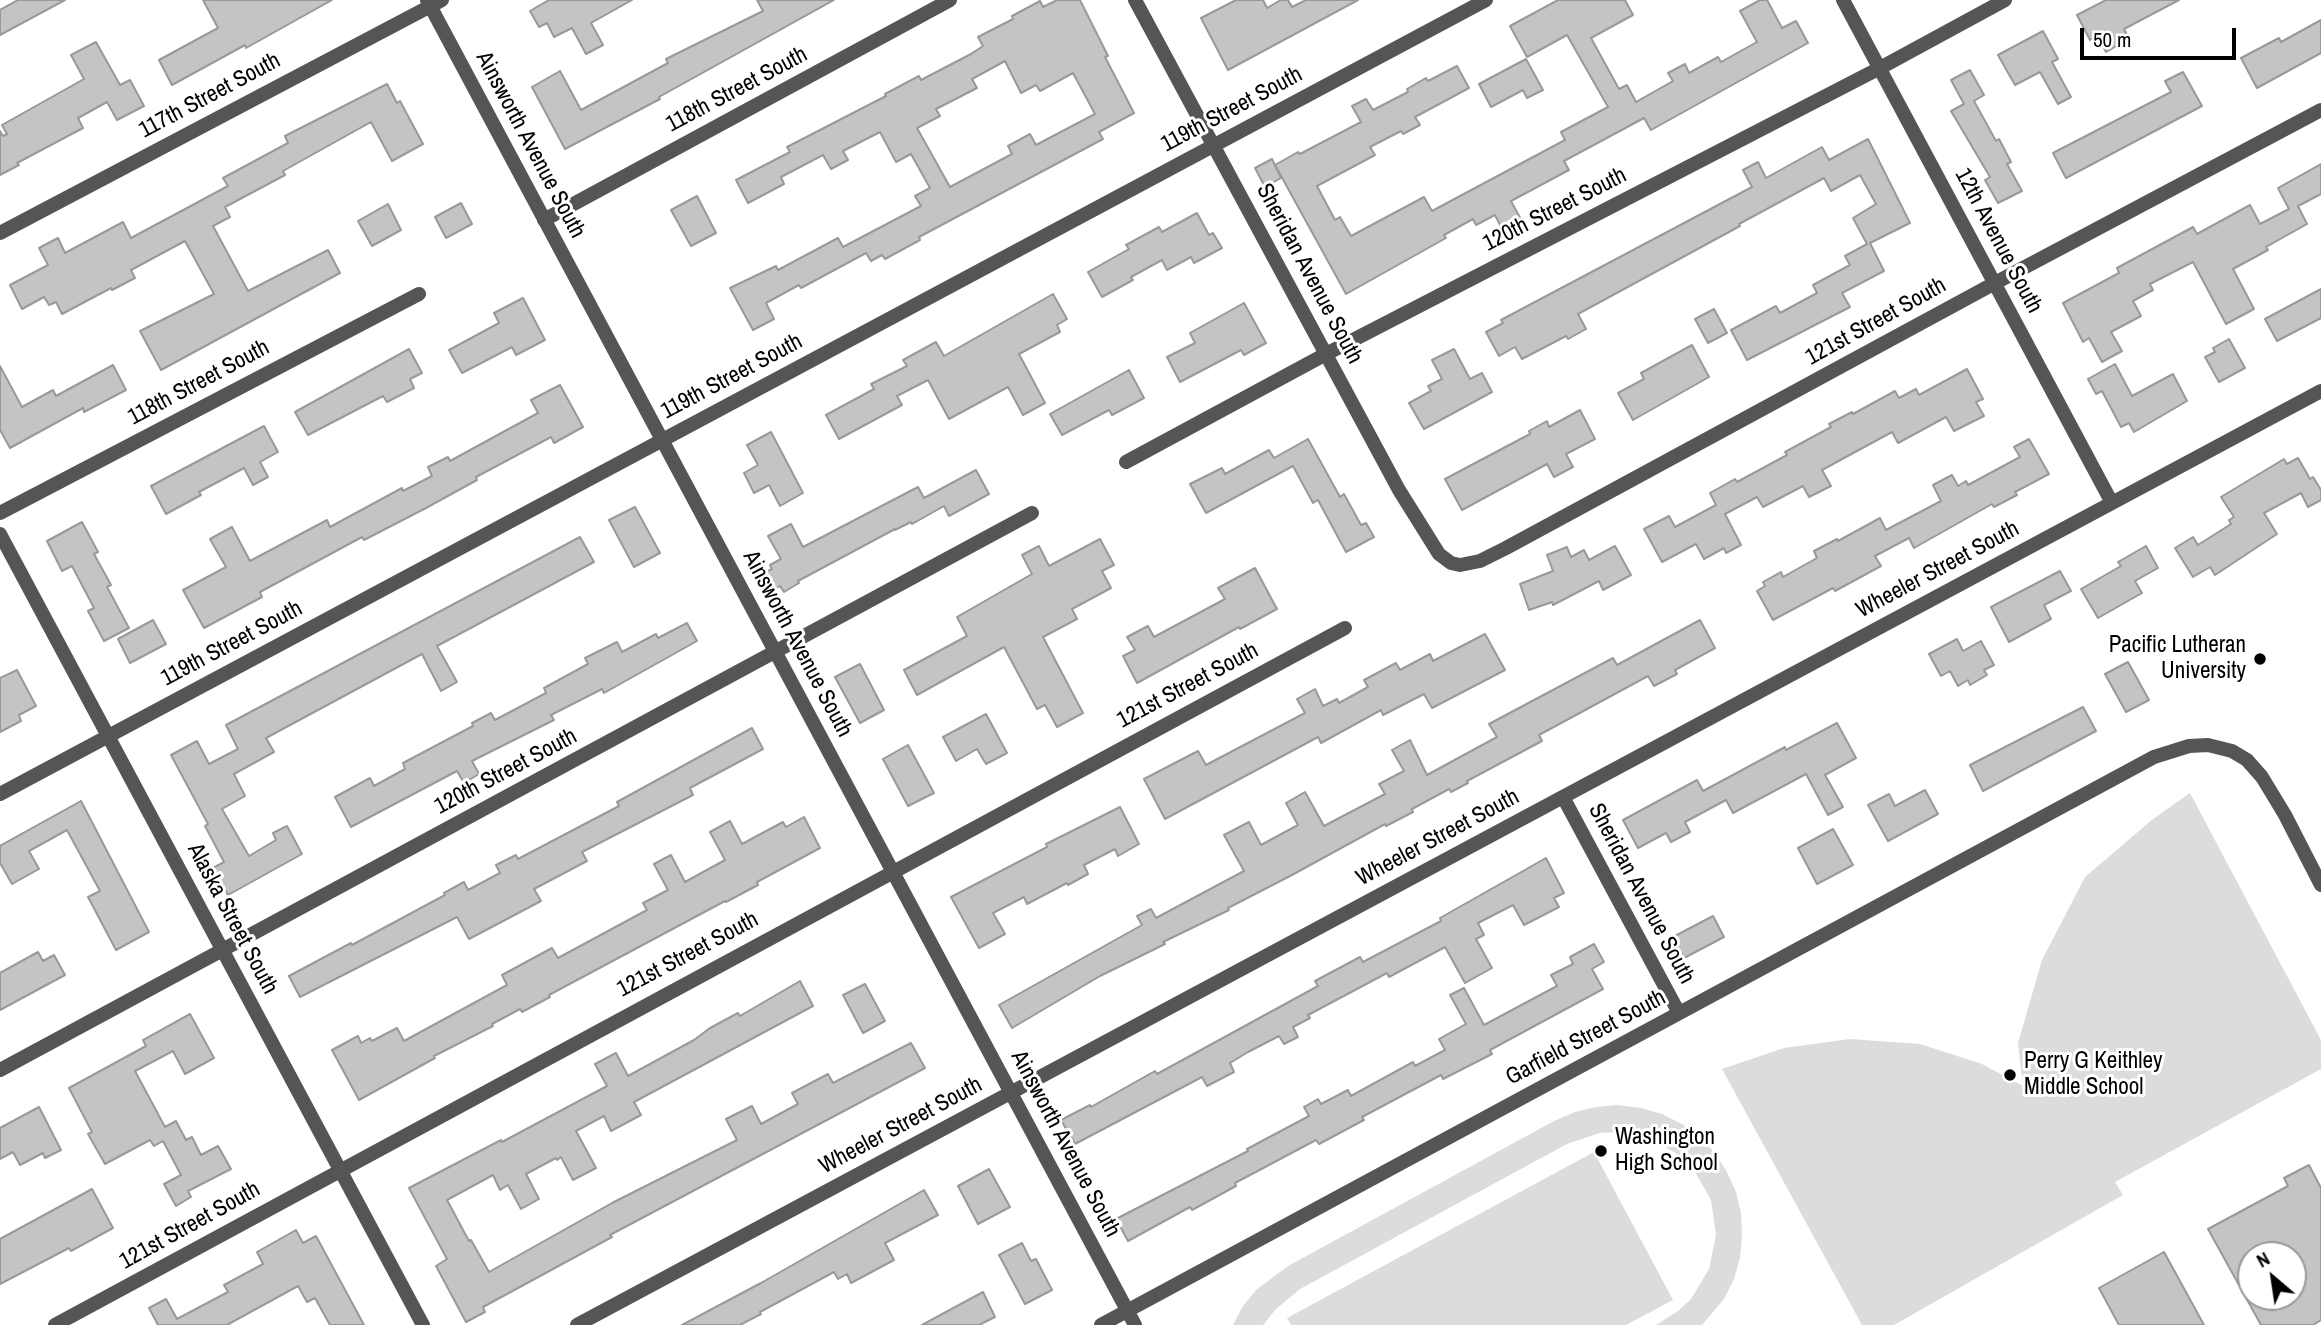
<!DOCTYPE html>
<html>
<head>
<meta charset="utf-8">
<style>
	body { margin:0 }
	#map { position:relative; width:2321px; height:1325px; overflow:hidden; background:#fff; font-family:"Archivo Narrow",sans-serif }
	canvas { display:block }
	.north { position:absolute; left:2237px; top:1241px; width:70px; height:70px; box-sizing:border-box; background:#fff; border:2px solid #999; border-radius:50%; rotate:331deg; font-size:19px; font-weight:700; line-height:28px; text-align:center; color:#000 }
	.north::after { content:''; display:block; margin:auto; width:24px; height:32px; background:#000; clip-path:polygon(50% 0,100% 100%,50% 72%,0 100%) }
	.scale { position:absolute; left:2080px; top:28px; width:156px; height:32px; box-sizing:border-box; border:4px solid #000; border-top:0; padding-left:9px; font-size:21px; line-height:24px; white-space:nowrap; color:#000; -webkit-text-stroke:5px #fff; paint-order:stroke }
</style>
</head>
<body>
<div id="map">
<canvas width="2321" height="1325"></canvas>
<div class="north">N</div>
<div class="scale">50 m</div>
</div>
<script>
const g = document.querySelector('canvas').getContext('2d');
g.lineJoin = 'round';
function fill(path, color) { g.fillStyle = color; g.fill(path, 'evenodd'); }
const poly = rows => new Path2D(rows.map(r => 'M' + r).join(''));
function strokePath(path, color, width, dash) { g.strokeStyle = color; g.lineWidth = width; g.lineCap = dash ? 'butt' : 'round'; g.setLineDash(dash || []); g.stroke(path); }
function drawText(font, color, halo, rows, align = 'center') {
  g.font = font + ' "Archivo Narrow",sans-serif'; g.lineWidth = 6; g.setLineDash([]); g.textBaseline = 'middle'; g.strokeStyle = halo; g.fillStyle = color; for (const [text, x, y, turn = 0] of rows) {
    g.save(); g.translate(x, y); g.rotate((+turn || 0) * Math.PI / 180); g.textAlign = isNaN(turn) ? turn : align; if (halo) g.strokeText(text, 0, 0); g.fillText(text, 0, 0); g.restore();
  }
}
const green = poly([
	[2190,793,2321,1040,2321,1069,2115,1182,2123,1195,1894,1325,1862,1325,1722,1069,1784,1048,1850,1039,1920,1044,1982,1064,2023,1086,2018,1043,2042,960,2085,877,2153,819],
	[1618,1105,1641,1108,1662,1114,1682,1124,1700,1137,1715,1153,1727,1172,1736,1192,1741,1213,1742,1235,1740,1258,1734,1279,1724,1299,1702,1325,1656,1325,1678,1311,1691,1299,1709,1269,1716,1235,1711,1200,1694,1170,1682,1157,1652,1139,1618,1132,1600,1133,1567,1144,1300,1289,1276,1309,1263,1325,1233,1325,1243,1306,1256,1290,1288,1266,1554,1121,1575,1112,1596,1107],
	[1594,1152,1673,1300,1626,1325,1291,1325,1287,1318]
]);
const building = poly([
	[18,0,65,0,0,35,0,10,18,0],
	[203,0,332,0,246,48,245,45,172,85,159,60,218,28,203,0],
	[549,0,632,0,591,23,603,45,586,54,572,28,554,37,547,23,539,27,530,11,549,0],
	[757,0,834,0,659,97,660,99,565,149,532,87,560,71,581,110,668,63,666,59,763,11,757,0],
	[1057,0,1080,0,1108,56,1105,57,1134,113,1099,132,1103,139,919,237,920,240,885,259,882,255,871,261,866,253,801,288,799,285,766,303,774,319,753,330,730,288,776,266,778,270,838,238,843,247,921,206,915,196,930,188,911,154,896,162,880,132,843,151,848,160,831,169,823,155,781,177,784,184,748,203,736,180,790,152,787,147,886,96,885,94,919,76,921,80,971,54,983,46,978,37,1013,19,1012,16,1040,1,1043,7,1057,0],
	[1005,61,1021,93,1036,85,1040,91,1073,73,1095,114,1036,145,1030,134,1008,146,1012,154,950,187,917,128,940,116,936,109,977,88,972,79,1005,61],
	[1236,0,1263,0,1267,8,1281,0,1288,0,1292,7,1306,0,1358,0,1228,70,1201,18,1236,0],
	[1558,0,1625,0,1633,15,1591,38,1619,89,1627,85,1636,102,1673,81,1668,73,1685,64,1689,73,1718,57,1721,62,1757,42,1740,11,1760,0,1767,0,1782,28,1796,21,1808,43,1651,130,1644,118,1564,161,1569,170,1511,201,1524,225,1505,235,1495,215,1476,225,1473,219,1444,235,1446,238,1346,294,1275,165,1298,152,1300,154,1361,122,1352,106,1366,99,1373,110,1408,92,1407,89,1426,78,1428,81,1457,66,1469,88,1415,117,1420,125,1403,134,1401,131,1370,147,1375,155,1317,186,1335,220,1340,217,1351,236,1424,197,1432,211,1565,140,1561,132,1608,107,1567,35,1527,57,1510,26,1558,0],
	[2106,0,2179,0,2124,29,2129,39,2106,52,2098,36,2090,40,2077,15,2106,0],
	[2321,20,2321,53,2257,88,2241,58,2279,38,2281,42,2321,20],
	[2043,31,2058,59,2052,62,2071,97,2058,104,2040,72,2015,85,1998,55,2043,31],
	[96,42,120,85,130,80,144,106,117,120,107,102,78,118,83,128,17,163,19,165,0,175,0,131,3,136,7,134,2,125,84,79,71,55,96,42],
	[1526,59,1543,90,1527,98,1523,90,1491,107,1479,84,1526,59],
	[1970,70,1984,95,1974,101,1996,141,1999,139,2011,162,2007,164,2022,191,1998,203,1985,180,1990,177,1951,111,1964,104,1951,80,1970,70],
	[2183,72,2202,106,2066,178,2053,153,2171,92,2165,81,2183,72],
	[387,84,397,103,400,101,423,144,392,161,371,122,283,171,285,175,225,207,230,217,213,226,248,291,328,250,340,273,161,370,140,331,214,294,185,241,131,270,135,278,112,290,111,288,62,314,56,302,49,305,44,297,22,309,10,285,48,265,39,248,58,238,65,253,123,222,131,238,228,186,223,178,288,143,285,136,387,84],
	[1868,139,1910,223,1870,243,1884,271,1842,293,1850,307,1747,360,1731,330,1776,306,1780,313,1817,293,1813,285,1850,265,1845,256,1867,244,1853,218,1876,204,1860,175,1831,191,1824,178,1739,224,1740,226,1578,314,1586,329,1568,339,1566,336,1522,359,1515,347,1499,356,1486,332,1503,323,1501,320,1752,187,1743,170,1758,162,1766,178,1822,147,1829,160,1868,139],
	[1272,159,1281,178,1265,187,1255,168,1272,159],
	[2321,164,2321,194,2298,206,2307,224,2266,247,2268,250,2233,269,2254,309,2226,324,2193,262,2150,284,2153,290,2133,301,2141,316,2111,332,2122,351,2102,362,2089,338,2083,342,2063,303,2119,273,2117,268,2193,227,2197,234,2250,205,2260,224,2289,209,2278,188,2321,164],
	[697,196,716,233,691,246,671,210,697,196],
	[461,203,472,224,446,238,435,217,461,203],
	[388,204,401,230,372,246,358,221,388,204],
	[1197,213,1209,235,1213,233,1222,248,1194,263,1191,257,1167,270,1162,260,1131,277,1133,280,1102,297,1088,272,1129,249,1126,245,1159,227,1162,232,1197,213],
	[2321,289,2321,318,2277,341,2265,319,2321,289],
	[1053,294,1067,319,1057,325,1060,332,1019,354,1045,403,1023,415,1008,387,949,419,928,380,897,396,902,405,839,439,826,415,874,389,871,384,907,366,903,360,936,342,944,356,1053,294],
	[523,298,545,340,516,355,512,347,462,373,449,350,499,323,494,313,523,298],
	[1244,303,1266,343,1244,355,1241,350,1180,382,1167,357,1195,343,1190,333,1244,303],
	[1714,309,1727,333,1708,343,1695,319,1714,309],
	[2229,339,2245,368,2219,382,2205,357,2215,352,2213,348,2229,339],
	[1692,345,1709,377,1633,420,1618,393,1644,379,1641,373,1692,345],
	[409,349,422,373,410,379,414,388,387,402,383,396,308,435,295,412,409,349],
	[1454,349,1470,379,1482,373,1492,392,1424,429,1409,403,1431,391,1428,386,1442,379,1432,360,1454,349],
	[2115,364,2132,396,2173,374,2187,401,2134,432,2129,423,2121,427,2102,391,2096,394,2088,379,2115,364],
	[113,365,126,390,84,412,83,408,10,448,0,430,0,366,22,407,53,390,56,396,113,365],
	[1967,369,1983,399,1976,402,1984,416,1954,431,1946,417,1898,443,1892,432,1822,470,1831,486,1809,497,1803,486,1763,507,1757,497,1725,514,1741,545,1726,553,1724,548,1704,559,1696,544,1662,562,1644,529,1669,516,1675,527,1716,505,1710,493,1735,479,1737,482,1787,455,1785,452,1831,427,1829,424,1852,412,1853,414,1895,391,1899,398,1916,389,1919,395,1967,369],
	[1129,370,1144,398,1112,415,1109,410,1062,435,1050,414,1129,370],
	[560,385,583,427,554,443,551,437,476,477,477,480,426,508,364,540,362,537,260,592,262,597,204,628,183,590,226,567,210,539,232,527,250,561,327,520,330,527,402,488,403,491,432,476,428,467,448,457,450,461,538,413,531,400,560,385],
	[1580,410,1595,439,1566,454,1573,467,1554,477,1547,464,1462,510,1445,479,1530,434,1529,431,1547,421,1549,427,1580,410],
	[264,426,278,452,260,462,268,477,253,485,244,468,199,492,201,495,166,514,151,486,264,426],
	[771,432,803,493,780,506,769,485,754,493,744,473,758,465,747,445,771,432],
	[1308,439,1340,497,1344,494,1361,525,1366,523,1374,537,1346,552,1318,500,1313,503,1293,466,1206,513,1190,484,1222,468,1225,474,1269,450,1274,458,1308,439],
	[2029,439,2049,474,2015,492,2017,495,1994,507,1992,504,1914,548,1909,538,1875,556,1881,566,1835,591,1833,588,1773,620,1757,591,1765,586,1763,582,1781,572,1783,577,1817,558,1814,551,1837,539,1838,541,1880,518,1886,530,1941,501,1933,485,1952,475,1958,486,1966,481,1968,485,2020,457,2014,447,2029,439],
	[2298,458,2310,479,2313,477,2321,490,2321,500,2308,507,2301,493,2264,513,2277,534,2215,575,2210,567,2193,577,2175,548,2193,537,2198,545,2231,524,2229,520,2234,517,2221,497,2284,459,2287,464,2298,458],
	[976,470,989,494,949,516,944,506,912,524,911,522,895,530,895,529,798,581,799,583,784,592,780,586,771,591,762,574,772,569,770,565,781,559,768,536,791,524,803,547,918,487,924,498,976,470],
	[635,507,660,553,634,567,609,520,635,507],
	[82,522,98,552,94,554,111,585,107,587,129,628,104,641,88,611,94,608,72,566,62,571,47,541,82,522],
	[580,537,594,562,437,646,457,682,441,691,422,654,266,738,274,752,234,774,245,796,222,809,249,856,276,840,273,833,287,826,302,854,228,895,213,868,224,862,205,826,208,824,171,755,197,741,209,764,238,749,226,725,580,537],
	[1100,539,1114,565,1102,571,1111,588,1072,609,1077,619,1043,637,1083,713,1057,727,1045,705,1037,709,1004,647,917,695,904,670,967,636,957,617,1032,574,1022,555,1039,546,1049,566,1100,539],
	[1615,546,1631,575,1603,590,1599,581,1553,605,1552,602,1529,610,1520,584,1553,571,1547,555,1567,547,1571,557,1584,550,1589,560,1615,546],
	[2146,546,2158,568,2135,581,2142,593,2098,618,2081,589,2121,566,2118,562,2146,546],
	[1255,568,1277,609,1240,629,1239,627,1137,683,1123,656,1135,650,1127,637,1148,626,1154,637,1225,599,1218,588,1255,568],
	[2060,571,2071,591,2044,605,2051,619,2009,642,1991,607,2060,571],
	[153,620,166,644,130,663,118,639,153,620],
	[1700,620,1715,648,1675,670,1677,674,1654,686,1648,676,1539,735,1542,741,1467,781,1468,783,1451,792,1449,789,1412,809,1413,812,1386,826,1385,824,1292,875,1228,908,1229,910,1163,942,1165,944,1100,976,1012,1028,999,1005,1142,925,1137,916,1151,909,1156,918,1244,871,1224,835,1249,822,1261,845,1298,825,1286,803,1305,792,1324,826,1385,794,1379,784,1404,771,1392,750,1410,740,1427,775,1497,737,1489,724,1613,658,1617,665,1700,620],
	[687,623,697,641,604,693,602,689,551,715,554,720,472,761,479,774,464,783,457,771,351,827,335,797,370,778,374,786,405,769,403,763,473,726,472,723,491,713,495,720,546,693,544,688,588,664,585,658,617,642,622,652,656,634,658,638,687,623],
	[1485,634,1505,670,1432,708,1424,694,1383,715,1381,710,1321,743,1318,737,1165,819,1144,779,1198,751,1206,765,1305,713,1297,699,1315,689,1323,706,1337,699,1339,703,1368,687,1364,680,1396,663,1400,670,1430,654,1433,661,1485,634],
	[1957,639,1963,651,1981,641,1994,665,1984,670,1987,675,1970,685,1968,680,1958,686,1950,671,1941,676,1929,654,1957,639],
	[2128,662,2149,700,2126,712,2105,674,2128,662],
	[860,664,884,710,860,723,835,677,860,664],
	[17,670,36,706,19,715,21,721,0,732,0,678,17,670],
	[2083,707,2096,731,1983,791,1970,765,2083,707],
	[986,714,1007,753,986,764,977,749,956,761,943,737,986,714],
	[1837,723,1856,758,1825,775,1843,807,1828,815,1806,774,1733,813,1726,800,1685,822,1690,832,1671,842,1666,833,1638,848,1623,820,1697,780,1703,791,1785,747,1786,750,1837,723],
	[752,728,763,749,690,788,693,795,582,852,587,861,534,889,541,901,469,939,457,917,300,997,289,976,351,943,352,945,445,895,444,893,464,882,468,890,500,873,496,865,516,855,518,859,619,806,617,802,752,728],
	[908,745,934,793,908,806,883,759,908,745],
	[1925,790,1938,814,1888,841,1868,805,1889,794,1895,806,1925,790],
	[81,801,149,932,116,950,88,897,100,891,67,830,29,851,39,869,12,884,0,863,0,846,81,801],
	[1120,807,1139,844,1118,856,1115,849,1084,865,1088,874,1068,885,1067,883,1027,904,1024,897,993,913,1005,934,979,948,951,897,1047,847,1046,844,1120,807],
	[804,817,820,848,757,882,758,885,726,902,725,901,549,995,550,997,522,1012,520,1009,492,1024,493,1026,434,1056,435,1058,359,1100,332,1050,358,1036,361,1043,370,1038,372,1041,397,1028,404,1041,507,985,502,975,552,948,558,958,647,910,643,903,668,890,654,864,671,855,685,882,725,860,710,832,730,821,742,844,783,822,786,827,804,817],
	[1833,829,1853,865,1817,884,1798,848,1833,829],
	[1546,858,1564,893,1554,898,1559,907,1524,925,1513,905,1478,923,1484,935,1476,939,1492,968,1465,983,1445,947,1389,977,1387,973,1308,1015,1310,1018,1293,1027,1298,1037,1284,1044,1279,1036,1248,1052,1230,1063,1234,1072,1207,1086,1202,1077,1075,1144,1061,1120,1090,1105,1091,1107,1155,1071,1157,1074,1318,986,1315,981,1360,957,1363,962,1441,921,1440,918,1546,858],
	[1713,916,1724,937,1684,958,1673,937,1713,916],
	[1594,944,1604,962,1592,969,1603,989,1490,1050,1492,1054,1443,1079,1441,1075,1362,1117,1364,1120,1319,1144,1316,1140,1235,1183,1236,1186,1192,1210,1190,1207,1128,1241,1116,1219,1248,1151,1247,1149,1309,1116,1304,1107,1318,1099,1321,1104,1348,1090,1351,1096,1413,1062,1415,1066,1445,1050,1439,1039,1466,1024,1450,995,1464,988,1484,1025,1557,986,1551,975,1573,964,1570,957,1594,944],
	[38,952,43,961,54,955,65,975,0,1010,0,973,38,952],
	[800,981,813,1006,634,1102,641,1115,611,1131,604,1116,576,1131,596,1168,573,1180,561,1157,557,1160,556,1158,526,1174,539,1199,521,1209,508,1185,500,1190,493,1175,447,1200,469,1241,471,1240,489,1272,612,1203,737,1140,726,1119,752,1106,761,1124,798,1104,792,1093,828,1074,833,1083,911,1043,925,1068,610,1235,612,1237,483,1307,485,1312,466,1322,436,1266,447,1259,409,1188,501,1140,502,1142,607,1086,595,1064,616,1053,628,1076,694,1040,710,1028,738,1013,740,1016,800,981],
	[865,984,885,1021,863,1033,843,995,865,984],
	[190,1014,214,1058,185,1074,173,1051,135,1071,165,1127,176,1121,186,1140,192,1137,201,1155,218,1146,231,1169,188,1191,191,1197,176,1206,164,1184,181,1175,163,1141,154,1146,150,1140,105,1164,88,1134,92,1132,69,1088,146,1046,143,1040,190,1014],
	[39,1107,61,1150,45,1158,43,1153,20,1165,13,1152,0,1159,0,1128,39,1107],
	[2309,1165,2321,1188,2321,1320,2313,1325,2261,1325,2208,1229,2288,1186,2284,1178,2309,1165],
	[2251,1255,2293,1255,2293,1297,2251,1297,2251,1255],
	[989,1169,1010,1207,978,1224,958,1186,989,1169],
	[92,1189,113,1228,71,1251,69,1248,0,1284,0,1239,92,1189],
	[924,1190,938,1215,885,1243,894,1260,851,1283,847,1274,838,1279,834,1272,760,1312,761,1314,740,1325,682,1325,761,1283,924,1190],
	[296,1230,303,1243,316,1236,364,1325,330,1325,315,1298,307,1302,298,1286,227,1325,158,1325,149,1308,166,1299,177,1319,228,1292,224,1285,263,1264,257,1252,296,1230],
	[1022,1243,1031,1261,1036,1259,1052,1290,1025,1304,999,1255,1022,1243],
	[2164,1252,2204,1325,2119,1325,2099,1288,2164,1252],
	[983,1292,995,1317,979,1325,922,1325,983,1292]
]);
const minor = poly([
	[1843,0,2112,503],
	[544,220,950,0],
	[0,233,442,0],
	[1126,462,1326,354,1880,68,2005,0],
	[0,513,419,294],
	[0,534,423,1325],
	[0,794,1486,0],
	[1563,797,1679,1013],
	[0,1070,1032,513],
	[55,1325,1345,628],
	[577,1325,2321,391],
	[1101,1325,2154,757,2189,746,2208,745,2232,751,2247,760,2262,777,2285,815,2321,885]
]);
const tertiary = poly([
	[427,0,1135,1325],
	[1135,0,1399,490,1439,554,1451,563,1460,565,1480,561,1506,548,1995,283,2321,110]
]);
const markers = [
	[2260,659,7,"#000"],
	[2010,1075,7,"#000"],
	[1601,1151,7,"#000"]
];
const streetNames = [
	["118th Street South",737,90,-28],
	["117th Street South",210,96,-28],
	["119th Street South",1232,110,-28],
	["Ainsworth Avenue South",530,145,62],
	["120th Street South",1555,210,-27],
	["12th Avenue South",1998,241,62],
	["Sheridan Avenue South",1309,274,62],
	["121st Street South",1876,322,-29],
	["119th Street South",732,377,-28],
	["118th Street South",199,383,-28],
	["Wheeler Street South",1938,570,-28],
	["119th Street South",232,644,-28],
	["Ainsworth Avenue South",797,644,62],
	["121st Street South",1188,686,-28],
	["120th Street South",506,772,-28],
	["Wheeler Street South",1438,838,-28],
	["Sheridan Avenue South",1641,894,62],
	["Alaska Street South",232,919,62],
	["121st Street South",688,955,-28],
	["Garfield Street South",1586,1038,-28],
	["Wheeler Street South",901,1126,-28],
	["Ainsworth Avenue South",1065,1144,62],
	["121st Street South",190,1226,-29]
];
const poiNames = [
	["Pacific Lutheran",2246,646,"right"],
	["University",2246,672,"right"],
	["Perry G Keithley",2024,1062],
	["Middle School",2024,1088],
	["Washington",1615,1138],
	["High School",1615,1164]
];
fill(green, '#dcdcdc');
fill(building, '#c4c4c4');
strokePath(building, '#999', 2);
strokePath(minor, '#555', 14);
strokePath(tertiary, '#555', 14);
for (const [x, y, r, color] of markers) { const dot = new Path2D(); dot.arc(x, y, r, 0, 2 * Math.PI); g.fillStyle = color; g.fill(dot); strokePath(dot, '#fff', 2.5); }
drawText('23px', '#000', '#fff', streetNames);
drawText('23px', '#000', '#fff', poiNames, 'left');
</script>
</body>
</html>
